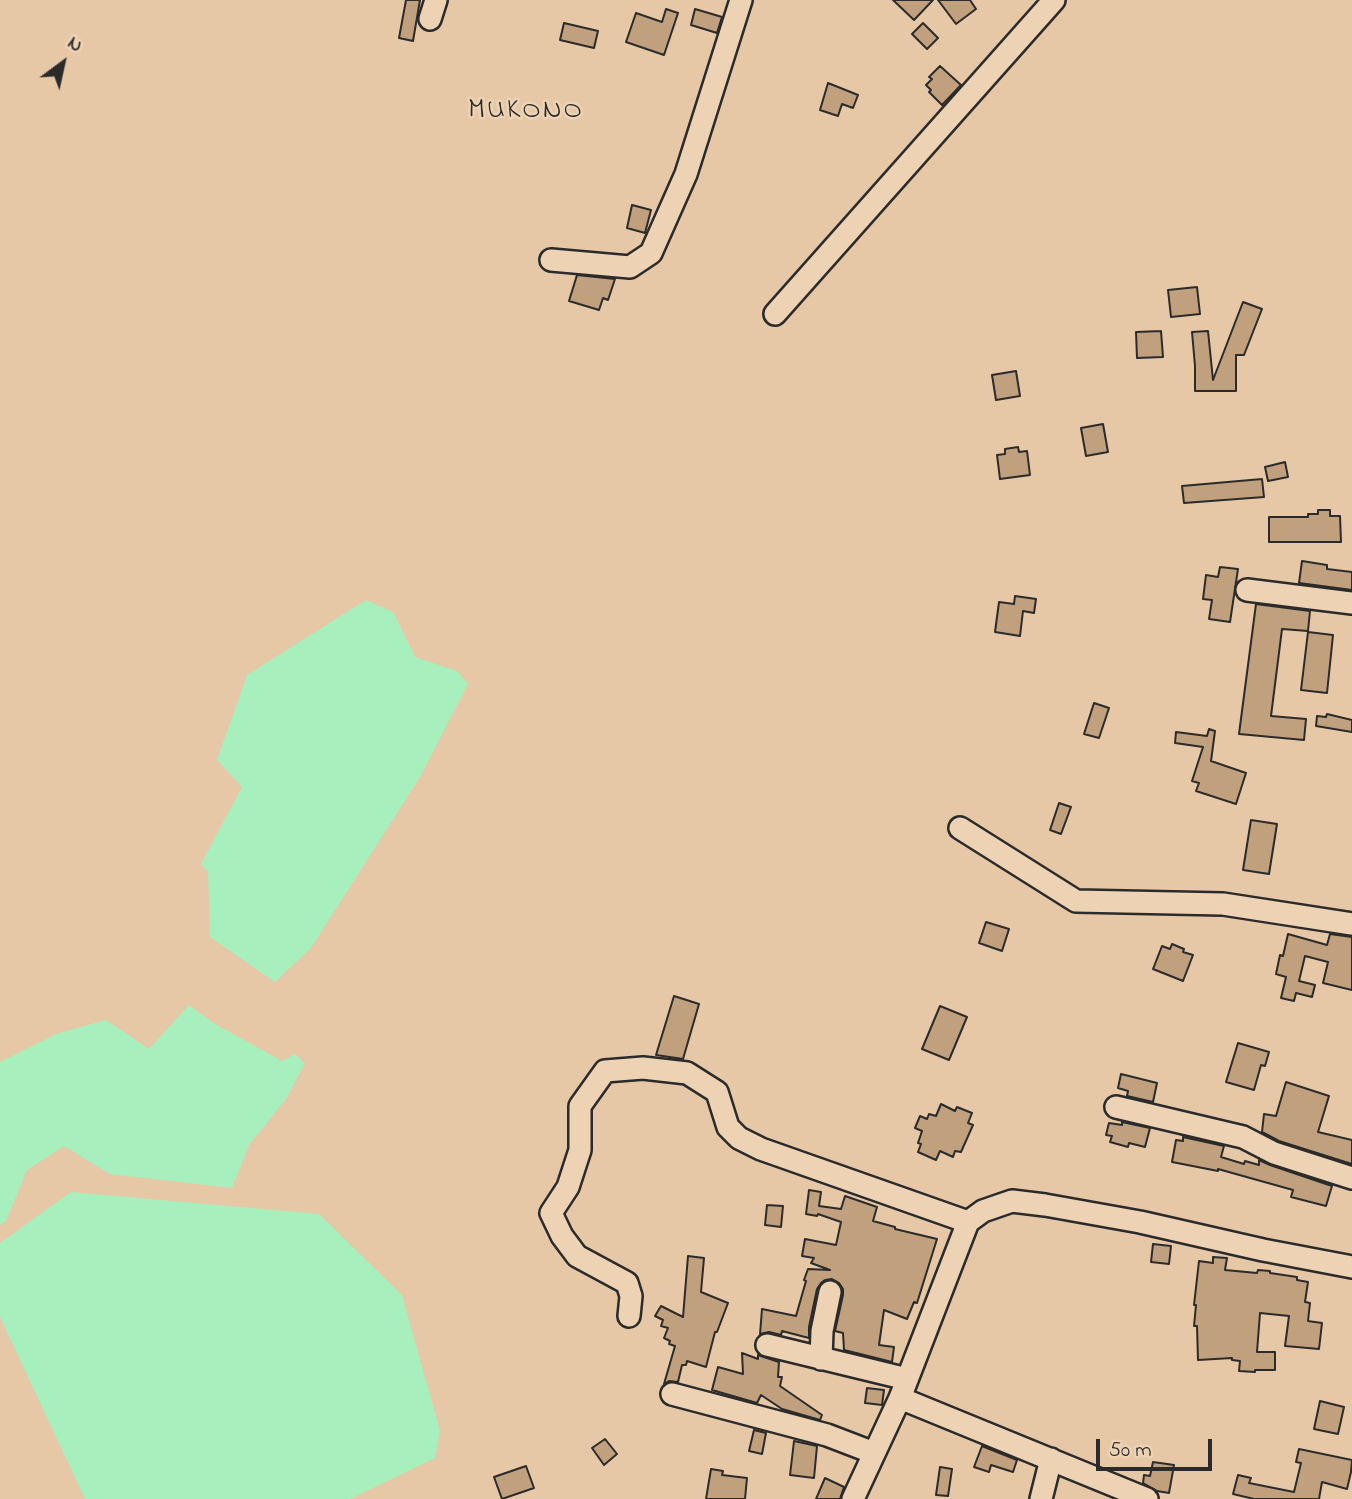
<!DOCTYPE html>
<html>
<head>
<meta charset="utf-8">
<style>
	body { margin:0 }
	#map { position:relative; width:1352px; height:1499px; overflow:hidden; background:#e6c8a7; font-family:"Indie Flower",sans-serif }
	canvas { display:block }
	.north { position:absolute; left:28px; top:28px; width:70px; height:70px; -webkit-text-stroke:5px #edd3b4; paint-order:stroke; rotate:33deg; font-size:19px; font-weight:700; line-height:28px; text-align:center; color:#2b2b2b }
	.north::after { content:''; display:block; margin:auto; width:24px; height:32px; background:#2b2b2b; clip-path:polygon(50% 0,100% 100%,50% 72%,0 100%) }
	.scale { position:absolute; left:1096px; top:1439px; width:116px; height:32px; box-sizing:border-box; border:4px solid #2b2b2b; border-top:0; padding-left:9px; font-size:21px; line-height:24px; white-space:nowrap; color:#2b2b2b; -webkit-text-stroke:5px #edd3b4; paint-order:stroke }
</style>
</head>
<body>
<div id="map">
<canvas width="1352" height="1499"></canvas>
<div class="north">N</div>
<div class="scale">50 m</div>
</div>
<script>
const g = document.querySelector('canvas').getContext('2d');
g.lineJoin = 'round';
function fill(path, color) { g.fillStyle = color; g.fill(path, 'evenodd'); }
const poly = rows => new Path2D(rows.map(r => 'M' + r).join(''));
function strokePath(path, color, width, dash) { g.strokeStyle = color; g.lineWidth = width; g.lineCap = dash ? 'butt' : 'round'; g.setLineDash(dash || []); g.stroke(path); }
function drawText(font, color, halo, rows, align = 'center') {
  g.font = font + ' "Indie Flower",sans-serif'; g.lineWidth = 5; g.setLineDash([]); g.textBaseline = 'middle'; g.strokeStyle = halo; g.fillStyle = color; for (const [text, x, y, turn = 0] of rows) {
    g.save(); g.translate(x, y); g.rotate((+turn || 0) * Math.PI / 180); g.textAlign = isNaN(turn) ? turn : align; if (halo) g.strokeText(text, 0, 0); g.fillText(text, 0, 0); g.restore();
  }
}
const green = poly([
	[366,600,393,612,415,657,457,671,468,684,420,777,311,948,275,982,210,937,208,872,201,864,242,787,217,760,247,675],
	[189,1005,215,1024,282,1061,295,1054,305,1063,286,1099,249,1145,232,1188,110,1174,64,1146,27,1170,6,1221,0,1225,0,1062,56,1034,106,1020,149,1049],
	[71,1192,319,1214,402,1295,440,1431,435,1458,350,1499,85,1499,0,1317,0,1243]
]);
const building = poly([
	[406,0,420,0,413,41,399,38,406,0],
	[893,0,933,0,914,20,893,0],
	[938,0,970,0,976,9,956,24,938,0],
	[666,9,678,13,664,55,626,42,636,13,662,22,666,9],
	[695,9,722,17,717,33,691,25,695,9],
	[564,23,598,31,594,48,560,40,564,23],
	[923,23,938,38,927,49,912,34,923,23],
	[940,66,961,85,942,105,929,92,931,90,926,85,932,79,929,77,940,66],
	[828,83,858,95,853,108,842,104,838,116,820,110,828,83],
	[632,205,651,210,645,233,627,228,632,205],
	[577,275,615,279,608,300,603,298,599,310,569,301,577,275],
	[1197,287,1200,314,1171,317,1168,290,1197,287],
	[1243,302,1262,309,1244,355,1236,355,1236,391,1195,391,1195,366,1192,332,1208,331,1213,380,1243,302],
	[1161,331,1163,357,1137,358,1136,332,1161,331],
	[1016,371,1020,396,996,400,992,375,1016,371],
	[1103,424,1108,452,1086,456,1081,428,1103,424],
	[1018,447,1019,452,1027,451,1030,475,1000,479,997,455,1005,454,1005,449,1018,447],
	[1285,462,1288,477,1268,481,1265,467,1285,462],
	[1262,479,1264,497,1184,503,1182,486,1262,479],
	[1318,510,1330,510,1330,516,1340,516,1341,542,1269,542,1269,517,1308,517,1308,514,1318,514,1318,510],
	[1302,561,1327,565,1327,569,1352,572,1352,590,1299,583,1302,561],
	[1220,567,1238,569,1230,622,1209,619,1212,600,1203,599,1206,575,1218,577,1220,567],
	[1015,596,1036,599,1034,613,1023,611,1020,636,995,632,999,602,1014,604,1015,596],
	[1256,604,1310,611,1308,631,1282,629,1271,716,1306,719,1304,740,1239,734,1256,604],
	[1308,632,1333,635,1327,693,1301,690,1308,632],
	[1094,703,1109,708,1099,738,1084,734,1094,703],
	[1327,714,1352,720,1352,732,1316,726,1317,716,1326,717,1327,714],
	[1209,729,1215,731,1211,761,1246,773,1236,804,1196,791,1199,783,1192,781,1203,747,1175,743,1176,732,1207,736,1209,729],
	[1059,803,1071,807,1061,834,1050,830,1059,803],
	[1251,820,1277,824,1269,874,1243,870,1251,820],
	[986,922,1009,929,1002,951,979,943,986,922],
	[1288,934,1327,945,1330,934,1352,937,1352,990,1323,983,1328,962,1305,956,1299,981,1315,985,1312,997,1296,993,1294,1001,1281,998,1286,977,1276,974,1280,955,1283,956,1288,934],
	[1172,944,1184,949,1183,952,1193,955,1183,981,1153,969,1162,946,1170,949,1172,944],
	[674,996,699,1004,683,1059,656,1055,674,996],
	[940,1006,967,1017,949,1060,922,1049,940,1006],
	[1238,1043,1269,1052,1265,1066,1261,1065,1254,1090,1226,1082,1238,1043],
	[1121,1074,1157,1083,1153,1102,1127,1096,1128,1091,1118,1088,1121,1074],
	[1286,1082,1329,1096,1318,1132,1352,1140,1352,1164,1279,1141,1262,1132,1264,1114,1276,1116,1286,1082],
	[941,1104,955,1111,957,1107,972,1113,968,1123,973,1125,961,1152,955,1151,953,1157,940,1151,936,1160,918,1152,921,1144,918,1143,922,1131,915,1128,920,1116,927,1119,929,1114,936,1116,941,1104],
	[1122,1122,1150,1128,1145,1147,1129,1143,1128,1147,1110,1142,1112,1136,1106,1135,1109,1123,1122,1125,1122,1122],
	[1183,1137,1224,1146,1221,1157,1244,1164,1245,1161,1259,1165,1259,1160,1270,1165,1332,1186,1326,1206,1291,1197,1293,1190,1218,1169,1218,1171,1172,1162,1176,1140,1183,1141,1183,1137],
	[809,1190,821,1192,819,1206,841,1209,845,1196,877,1207,873,1221,895,1227,895,1229,937,1239,917,1303,914,1302,907,1319,884,1310,879,1345,894,1347,892,1362,844,1350,843,1333,835,1331,843,1295,843,1289,839,1283,832,1279,825,1280,821,1283,817,1289,809,1327,809,1338,782,1331,781,1335,769,1332,760,1334,762,1309,796,1316,806,1281,804,1280,808,1269,830,1270,811,1263,814,1258,802,1256,805,1239,836,1245,841,1222,818,1214,817,1216,806,1214,809,1190],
	[767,1205,783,1206,781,1227,765,1225,767,1205],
	[1153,1244,1171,1246,1169,1264,1151,1262,1153,1244],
	[688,1256,704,1258,701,1292,728,1303,717,1332,715,1332,706,1367,687,1361,686,1365,682,1365,678,1382,669,1381,664,1384,675,1346,669,1344,670,1341,664,1338,668,1328,661,1326,663,1320,655,1316,661,1306,683,1317,688,1256],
	[1213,1257,1227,1258,1225,1270,1257,1273,1258,1270,1270,1271,1270,1273,1297,1277,1297,1280,1308,1282,1305,1302,1310,1303,1308,1321,1322,1323,1319,1349,1285,1346,1289,1316,1260,1313,1257,1352,1275,1352,1275,1370,1255,1370,1255,1372,1239,1371,1240,1361,1232,1360,1232,1358,1198,1360,1197,1326,1194,1326,1196,1305,1194,1305,1199,1261,1213,1263,1213,1257],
	[742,1353,758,1359,758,1355,779,1362,778,1377,782,1377,780,1386,822,1415,820,1420,782,1409,761,1395,757,1403,712,1390,718,1367,743,1374,742,1353],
	[867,1388,884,1390,882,1405,865,1403,867,1388],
	[1320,1401,1344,1407,1338,1434,1314,1429,1320,1401],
	[754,1430,766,1433,762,1454,749,1451,754,1430],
	[605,1439,617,1454,604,1465,592,1448,605,1439],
	[794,1441,817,1446,814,1478,790,1475,794,1441],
	[982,1446,1017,1460,1013,1472,991,1465,989,1472,974,1467,982,1446],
	[1299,1449,1352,1460,1351,1472,1347,1489,1322,1482,1319,1499,1254,1499,1233,1494,1238,1475,1251,1478,1249,1483,1294,1492,1301,1463,1296,1462,1299,1449],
	[1153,1462,1174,1465,1169,1493,1157,1491,1143,1483,1144,1475,1150,1476,1153,1462],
	[526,1466,534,1488,502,1499,494,1477,526,1466],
	[940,1467,952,1469,948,1496,936,1495,940,1467],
	[711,1469,723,1471,722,1475,747,1478,745,1499,706,1499,711,1469],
	[825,1478,844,1487,840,1499,816,1499,825,1478]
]);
const minor = poly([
	[430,19,436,0],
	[551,260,630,267,651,253,686,174,741,0],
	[775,314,1054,0],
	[1247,590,1352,603],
	[960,828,1076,901,1223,904,1352,924],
	[1116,1107,1243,1137,1274,1153,1352,1178],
	[629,1316,631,1296,627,1283,577,1256,562,1236,551,1213,568,1187,580,1150,580,1106,605,1071,643,1068,687,1073,717,1092,728,1127,739,1138,761,1149,968,1222],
	[767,1345,907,1379],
	[821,1359,822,1331,830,1292],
	[672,1394,827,1435,874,1453],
	[900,1398,1147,1499],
	[853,1499,900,1398,968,1222,983,1211,1012,1201,1045,1205,1140,1222,1263,1250,1352,1267],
	[1041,1499,1051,1459]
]);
const quarterNames = [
	["MUKONO",526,112]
];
fill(green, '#a7efbd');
fill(building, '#c1a07d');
strokePath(building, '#2b2b2b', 2);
strokePath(minor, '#2b2b2b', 26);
strokePath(minor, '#edd3b4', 21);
g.letterSpacing = '2px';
drawText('28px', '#2b2b2b', '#edd3b4', quarterNames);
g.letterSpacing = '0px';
</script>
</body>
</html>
